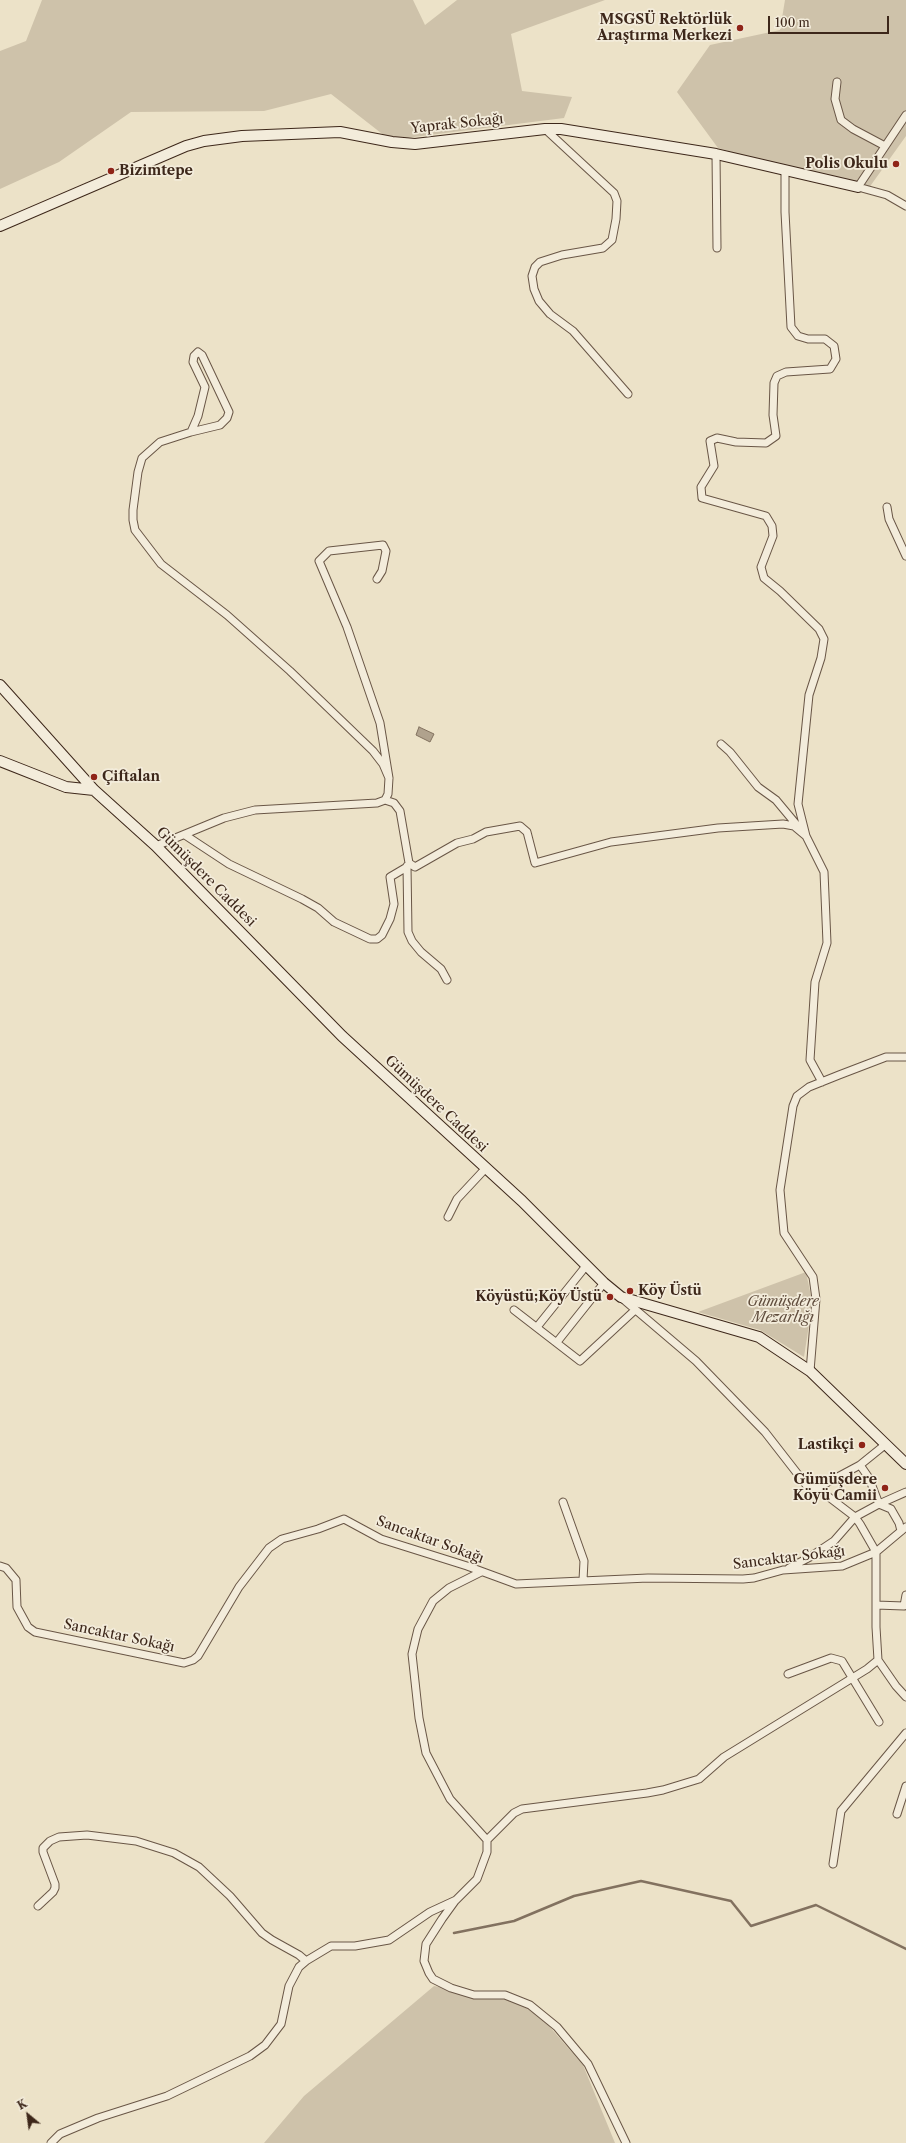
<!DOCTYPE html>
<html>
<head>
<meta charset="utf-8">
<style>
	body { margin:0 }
	#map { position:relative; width:906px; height:2143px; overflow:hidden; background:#ece2c8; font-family:"Libre Caslon Text",serif }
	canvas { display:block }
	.north { position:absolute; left:8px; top:2095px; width:40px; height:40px; -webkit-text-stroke:3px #f3ecdb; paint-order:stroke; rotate:331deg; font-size:11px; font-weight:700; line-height:16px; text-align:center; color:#3d271a }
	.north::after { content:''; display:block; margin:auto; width:14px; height:18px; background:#3d271a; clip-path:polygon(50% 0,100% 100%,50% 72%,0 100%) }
	.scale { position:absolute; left:768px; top:16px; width:121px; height:18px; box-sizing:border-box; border:2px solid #3d271a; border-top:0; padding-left:5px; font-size:12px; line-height:14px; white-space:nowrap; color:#3d271a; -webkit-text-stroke:3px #f3ecdb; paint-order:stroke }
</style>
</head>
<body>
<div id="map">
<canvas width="906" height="2143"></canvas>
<div class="north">K</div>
<div class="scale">100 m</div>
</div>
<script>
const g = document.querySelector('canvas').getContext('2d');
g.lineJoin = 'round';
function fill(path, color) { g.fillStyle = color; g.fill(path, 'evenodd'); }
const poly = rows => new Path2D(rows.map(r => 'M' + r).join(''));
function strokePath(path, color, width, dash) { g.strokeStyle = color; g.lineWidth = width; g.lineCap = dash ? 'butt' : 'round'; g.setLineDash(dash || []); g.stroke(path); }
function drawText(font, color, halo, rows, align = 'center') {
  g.font = font + ' "Libre Caslon Text",serif'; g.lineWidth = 3.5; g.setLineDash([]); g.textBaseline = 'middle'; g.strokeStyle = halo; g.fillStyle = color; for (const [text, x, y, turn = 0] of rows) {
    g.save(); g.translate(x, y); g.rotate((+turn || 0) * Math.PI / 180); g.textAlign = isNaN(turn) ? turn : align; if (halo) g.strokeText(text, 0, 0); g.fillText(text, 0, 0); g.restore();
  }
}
const green = poly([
	[42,0,413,0,425,25,457,0,605,0,511,34,522,91,572,97,564,118,390,140,331,94,264,111,131,112,59,162,0,189,0,51,26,41],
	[785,0,906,0,906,136,866,192,718,148,677,92,710,45,780,30],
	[806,1272,811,1296,811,1312,804,1357,760,1330,698,1312],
	[434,1986,529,2003,583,2065,615,2143,264,2143,304,2096]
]);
const water = poly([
	[419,727,434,734,430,742,416,735,419,727]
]);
const stream = poly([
	[454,1933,514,1921,574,1896,641,1881,731,1901,751,1926,816,1905,906,1949]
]);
const street = poly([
	[837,82,835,99,841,120,853,129,885,146],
	[906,115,858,187,887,195,906,206],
	[545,129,614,193,617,201,616,219,612,240,603,248,562,255,540,262,535,267,532,276,534,289,539,301,550,314,573,331,628,394],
	[716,154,717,248],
	[785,170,785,212,791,327,798,336,808,339,825,339,834,346,836,359,830,369,786,372,777,376,774,383,773,415,776,436,766,443,736,442,717,438,710,441,714,466,701,487,702,498,766,516,772,526,773,536,761,567,764,578,780,591,819,629,824,639,821,658,809,695,798,804,806,836,824,872,827,943,815,982,810,1060,822,1082],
	[191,432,220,425,227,418,229,412,202,355,198,352,194,356,193,362,205,387,198,416,191,432,160,442,142,458,138,472,133,510,133,520,135,530,161,564,227,615,290,671,373,751,383,764,389,778],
	[887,507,889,519,906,556],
	[385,800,394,803,400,811,409,863,415,867,457,843,473,839,486,832,520,826,527,832,535,863,611,842,718,828,783,824,794,826,806,836,776,800,758,787,730,752,721,744],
	[185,835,229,864,302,899,318,908,334,922,370,939,377,939,382,935,390,919,394,904,390,877,407,867],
	[156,846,224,818,255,810,377,803,385,800,388,794,389,778,380,723,347,627,319,561,329,551,383,545,386,551,382,571,377,579],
	[407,866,408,932,412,941,421,952,441,969,447,980],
	[448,1217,457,1199,485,1169],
	[623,1299,696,1361,765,1432,807,1486,817,1488,855,1517,860,1524,876,1552,876,1627,878,1660,896,1686,906,1697],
	[514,1310,580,1361,635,1310],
	[537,1327,586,1266],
	[557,1342,604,1283],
	[810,1371,816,1299,813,1277,784,1233,780,1190,793,1106,797,1096,809,1087,839,1075,886,1057,906,1057],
	[860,1465,869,1478,879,1504,906,1492],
	[817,1488,860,1465,886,1444],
	[563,1502,584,1561,583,1580],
	[0,1566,6,1568,16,1580,17,1607,28,1627,35,1632,184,1663,193,1660,198,1656,239,1587,269,1548,282,1539,318,1529,344,1519,381,1539,467,1566,516,1584,648,1578,743,1579,754,1578,783,1570,842,1566,876,1552,906,1527],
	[789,1568,810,1557,834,1541,855,1517,879,1504,891,1509,899,1523,901,1531],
	[876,1605,904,1606,906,1595],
	[788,1674,831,1658,842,1661,879,1722],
	[897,1814,906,1786],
	[487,1840,514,1813,522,1809,647,1793,663,1790,699,1779,724,1757,867,1669,878,1660],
	[833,1864,841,1811,906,1733],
	[455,1901,442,1919,426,1944,424,1961,429,1973,433,1979,451,1988,474,1995,505,1995,530,2005,557,2027,588,2064,626,2143],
	[38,1906,53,1892,55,1888,55,1884,43,1852,43,1848,50,1841,59,1837,87,1835,136,1841,174,1853,199,1867,230,1896,262,1933,272,1940,299,1955,306,1961],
	[51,2143,60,2134,98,2118,167,2096,250,2056,265,2045,281,2024,289,1986,299,1967,306,1961,331,1946,355,1946,389,1940,430,1912,456,1900,477,1879,487,1852,487,1840,450,1799,426,1753,419,1718,412,1654,418,1629,433,1601,449,1588,481,1572]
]);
const secondary = poly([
	[0,226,186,146,204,141,242,136,340,132,392,142,415,144,545,129,561,129,716,154,858,187],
	[0,685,94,790,156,846,342,1036,522,1201,604,1283,621,1297,759,1337,810,1371,906,1464],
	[0,761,66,787,94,790]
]);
const markers = [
	[740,28,4,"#8f2418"],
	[896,164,4,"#8f2418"],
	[111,171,4,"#8f2418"],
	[94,777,4,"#8f2418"],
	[630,1291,4,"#8f2418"],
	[610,1297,4,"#8f2418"],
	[862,1445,4,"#8f2418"],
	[885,1488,4,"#8f2418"]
];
const poiNames = [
	["MSGSÜ Rektörlük",732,20],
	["Araştırma Merkezi",732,36],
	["Polis Okulu",888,164],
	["Bizimtepe",119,171,"left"],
	["Çiftalan",102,777,"left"],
	["Köy Üstü",638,1291,"left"],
	["Köyüstü;Köy Üstü",602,1297],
	["Lastikçi",854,1445],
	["Gümüşdere",877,1480],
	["Köyü Camii",877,1496]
];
const streetNames = [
	["Yaprak Sokağı",457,124,-6],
	["Gümüşdere Caddesi",206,877,45],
	["Gümüşdere Caddesi",436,1104,43],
	["Sancaktar Sokağı",430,1540,20],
	["Sancaktar Sokağı",789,1558,-7],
	["Sancaktar Sokağı",119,1636,12]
];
const parkNames = [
	["Gümüşdere",783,1302],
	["Mezarlığı",783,1318]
];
fill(green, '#cec2aa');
fill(water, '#b0a28d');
strokePath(water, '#82715f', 1);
strokePath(stream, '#82715f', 2.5);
strokePath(street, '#695646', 9);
strokePath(secondary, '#3d271a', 12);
strokePath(street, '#f3ecdb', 7);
strokePath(secondary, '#f3ecdb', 10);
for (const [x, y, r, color] of markers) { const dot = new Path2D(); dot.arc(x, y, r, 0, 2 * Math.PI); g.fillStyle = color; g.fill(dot); strokePath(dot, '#f3ecdb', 1.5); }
drawText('bold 14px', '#3d271a', '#f3ecdb', poiNames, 'right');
drawText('14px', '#3d271a', '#f3ecdb', streetNames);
drawText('italic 14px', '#614e3e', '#f3ecdb', parkNames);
</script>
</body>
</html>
